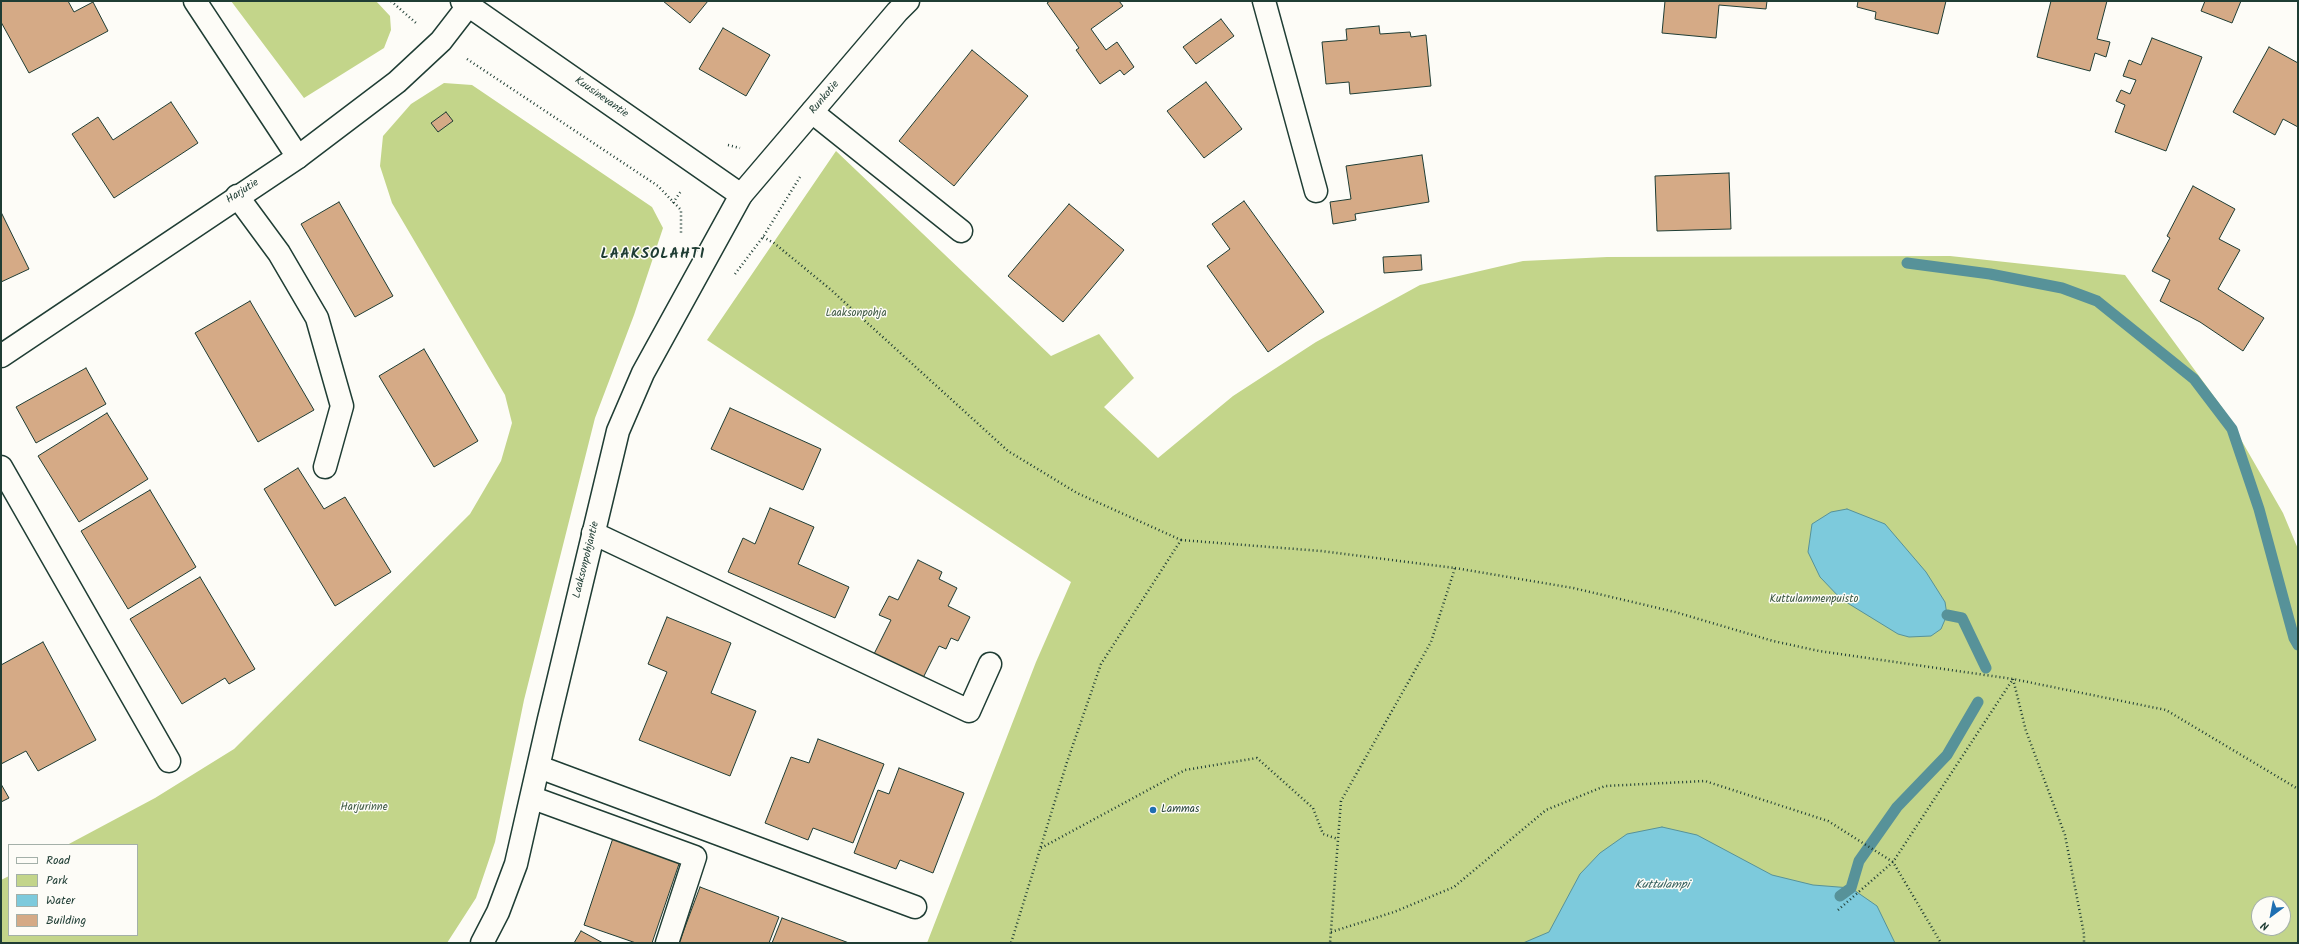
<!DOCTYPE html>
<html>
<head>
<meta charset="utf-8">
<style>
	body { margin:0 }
	#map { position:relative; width:2299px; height:944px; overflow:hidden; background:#fdfcf7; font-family:Kalam,sans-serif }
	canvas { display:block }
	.frame { position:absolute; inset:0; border:2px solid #1f3d34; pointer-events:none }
	.legend { position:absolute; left:8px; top:844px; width:130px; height:92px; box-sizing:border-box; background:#fdfcf7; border:1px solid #a4b0a9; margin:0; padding:5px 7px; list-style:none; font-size:12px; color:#1f3d34 }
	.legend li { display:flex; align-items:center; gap:8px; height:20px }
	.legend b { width:20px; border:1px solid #a4b0a9 }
	.north { position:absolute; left:2251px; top:896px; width:40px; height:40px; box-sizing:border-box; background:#fdfcf7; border:1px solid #a4b0a9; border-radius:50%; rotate:212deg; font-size:11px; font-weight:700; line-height:16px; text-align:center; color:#1f3d34 }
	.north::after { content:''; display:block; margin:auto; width:14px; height:18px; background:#1f6fb2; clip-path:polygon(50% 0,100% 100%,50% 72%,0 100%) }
</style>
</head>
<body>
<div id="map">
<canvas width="2299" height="944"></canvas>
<div class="frame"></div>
<ul class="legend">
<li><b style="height:5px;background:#fdfcf7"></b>Road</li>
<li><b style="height:11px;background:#c3d58a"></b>Park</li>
<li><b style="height:11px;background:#7dcadc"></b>Water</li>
<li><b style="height:11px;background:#d5aa86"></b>Building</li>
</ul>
<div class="north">N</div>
</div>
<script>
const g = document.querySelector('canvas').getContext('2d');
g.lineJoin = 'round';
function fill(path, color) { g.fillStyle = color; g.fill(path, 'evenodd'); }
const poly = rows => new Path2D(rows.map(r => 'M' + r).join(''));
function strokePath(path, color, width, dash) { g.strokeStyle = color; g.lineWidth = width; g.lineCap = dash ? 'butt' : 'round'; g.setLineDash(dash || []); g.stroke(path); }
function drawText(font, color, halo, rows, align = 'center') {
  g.font = font + ' Kalam,sans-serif'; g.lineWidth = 3; g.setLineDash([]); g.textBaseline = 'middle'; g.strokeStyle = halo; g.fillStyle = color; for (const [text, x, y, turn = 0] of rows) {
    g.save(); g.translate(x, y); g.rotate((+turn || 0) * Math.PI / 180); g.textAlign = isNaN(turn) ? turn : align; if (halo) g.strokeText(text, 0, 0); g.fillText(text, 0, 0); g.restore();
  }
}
const green = poly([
	[231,1,376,1,390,16,391,30,384,48,304,98],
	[444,83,472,85,652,207,663,228,634,315,595,418,524,700,495,842,476,898,447,943,1,943,1,880,9,876,9,935,137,935,137,845,67,845,155,798,234,749,470,514,501,461,512,423,505,395,392,203,380,166,383,136,411,104],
	[836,151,1051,356,1099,334,1134,378,1104,407,1158,458,1233,396,1316,342,1420,285,1523,261,1607,257,1950,256,2125,275,2224,410,2283,513,2298,549,2298,943,927,943,1036,662,1071,582,707,340],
	[2259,904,2283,904,2283,928,2259,928]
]);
const water = poly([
	[1847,509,1885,524,1926,572,1945,602,1947,615,1941,629,1931,636,1909,637,1898,634,1841,599,1820,577,1808,552,1812,524,1831,512,1847,509],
	[1662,827,1697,835,1772,875,1813,885,1851,888,1877,906,1895,943,1523,943,1549,932,1580,874,1600,853,1627,834,1662,827]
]);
const stream = poly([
	[1907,263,1990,274,2062,288,2097,301,2194,379,2232,429,2259,509,2294,638,2298,645],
	[1947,615,1962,618,1986,668],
	[1840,896,1851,888,1859,861,1897,807,1947,755,1978,702]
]);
const building = poly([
	[1,1,68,1,74,12,93,2,108,31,29,73,1,22,1,1],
	[663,1,708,1,690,23,663,1],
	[1050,1,1119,1,1123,6,1091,29,1106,50,1117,42,1134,67,1124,75,1120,70,1100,84,1076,50,1079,48,1047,3,1050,1],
	[1665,1,1767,1,1766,9,1719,5,1716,38,1662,33,1665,1],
	[1858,1,1946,1,1938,34,1875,19,1876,12,1857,7,1858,1],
	[2051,1,2107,1,2097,39,2110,42,2106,57,2095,53,2090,71,2037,57,2051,1],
	[2205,1,2241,1,2232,23,2201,11,2205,1],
	[1221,19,1234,36,1196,64,1183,47,1221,19],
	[1379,26,1380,34,1410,32,1411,37,1426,35,1431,86,1350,94,1349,82,1326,84,1322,42,1347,40,1346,29,1379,26],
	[723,28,770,55,746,96,699,69,723,28],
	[2152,38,2202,57,2166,151,2115,132,2125,105,2116,101,2121,90,2130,94,2136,80,2123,76,2129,60,2141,65,2152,38],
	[2269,47,2298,63,2298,127,2283,119,2275,135,2233,112,2269,47],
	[972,50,1028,96,954,186,899,141,972,50],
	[1206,82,1242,129,1204,158,1167,111,1206,82],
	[171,102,198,143,114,198,72,134,98,117,113,140,171,102],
	[446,112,453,121,438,132,431,123,446,112],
	[1422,155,1429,202,1355,214,1356,220,1333,224,1330,202,1351,199,1346,166,1422,155],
	[1729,173,1731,229,1657,231,1655,176,1729,173],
	[2193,186,2235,209,2219,239,2240,250,2218,289,2264,318,2243,351,2200,322,2160,301,2170,280,2152,271,2170,238,2167,236,2193,186],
	[1244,201,1324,312,1268,352,1207,266,1230,249,1212,224,1244,201],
	[339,202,393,296,355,317,301,224,339,202],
	[1069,204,1124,250,1063,322,1008,276,1069,204],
	[1,212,29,269,1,282,1,212],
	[1421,255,1422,270,1384,273,1383,257,1421,255],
	[250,301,314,410,258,442,195,333,250,301],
	[424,349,478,441,434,467,379,376,424,349],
	[86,368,106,404,36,443,16,407,86,368],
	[730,408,821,449,803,490,711,449,730,408],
	[107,413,148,479,79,522,38,456,107,413],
	[298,468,324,509,345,497,391,572,335,606,264,489,298,468],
	[150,490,196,567,128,609,81,531,150,490],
	[770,508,814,527,798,564,849,587,835,618,728,572,743,538,755,544,770,508],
	[918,560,942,572,939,579,957,588,948,606,970,617,958,641,951,638,946,649,939,646,923,678,874,654,891,620,879,615,889,596,898,600,918,560],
	[200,577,255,669,229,684,225,678,182,704,130,619,200,577],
	[667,617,731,643,711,693,756,711,730,776,639,740,667,672,648,664,667,617],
	[43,642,96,740,38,771,26,751,1,764,1,665,43,642],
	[818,739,884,764,853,843,813,828,808,840,765,823,791,757,809,763,818,739],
	[899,768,964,793,933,873,900,860,896,869,854,853,878,790,889,794,899,768],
	[1,784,9,798,1,802,1,784],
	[614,835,681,858,652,943,636,943,584,925,614,835],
	[700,887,779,917,769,943,679,943,700,887],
	[782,918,849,943,772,943,782,918],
	[581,931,603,943,574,943,581,931]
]);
const path = poly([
	[391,1,416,23],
	[467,59,658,186,681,210,681,235],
	[728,145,740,148],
	[673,203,681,191],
	[763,237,774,243,830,289,1008,451,1077,493,1181,540,1101,664,1067,762,1011,943],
	[735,274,763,237,800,177],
	[1181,540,1321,551,1455,568,1431,642,1341,801,1330,943],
	[1455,568,1573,588,1675,612,1773,641,1819,651,2013,679,2166,710,2298,789],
	[2013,679,2026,731,2065,835,2084,934,2084,943],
	[1041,848,1185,770,1257,758,1313,808,1323,834,1338,839],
	[1838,910,1893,862,2013,679],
	[1331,932,1394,912,1454,887,1546,810,1605,786,1705,781,1828,821,1893,862,1941,943]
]);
const lane = poly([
	[195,1,298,157],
	[1264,1,1316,191],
	[812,112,961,231],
	[237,196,279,253,317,318,342,406,325,467],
	[1,467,169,761],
	[593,533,969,711,990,664],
	[539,767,915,907],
	[533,798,695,857,667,943]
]);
const street = poly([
	[741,195,897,12,908,1],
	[1,356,298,157,397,82,441,41,468,6]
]);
const secondary = poly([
	[462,1,741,195,643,373,618,431,549,719,516,864,498,912,482,943]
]);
const markers = [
	[1153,810,4,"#1f6fb2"]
];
const streetNames = [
	["Kuusinevantie",601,98,35],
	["Runkotie",825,98,-50],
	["Harjutie",243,192,-33],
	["Laaksonpohjantie",587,560,-76]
];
const parkNames = [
	["Laaksonpohja",856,314],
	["Kuttulammenpuisto",1814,600],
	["Harjurinne",364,808]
];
const poiNames = [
	["Lammas",1161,810]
];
const waterNames = [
	["Kuttulampi",1662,886]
];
const districtNames = [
	["LAAKSOLAHTI",653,255]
];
fill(green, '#c3d58a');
fill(water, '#7dcadc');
strokePath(water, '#579299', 1);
strokePath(stream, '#579299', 11);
fill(building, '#d5aa86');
strokePath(building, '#1f3d34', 1);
strokePath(lane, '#1f3d34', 25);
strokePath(street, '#1f3d34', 25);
strokePath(secondary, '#1f3d34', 25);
strokePath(path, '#1f3d34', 2.5, [1, 3]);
strokePath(lane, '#fdfcf7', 22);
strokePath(street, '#fdfcf7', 22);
strokePath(secondary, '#fdfcf7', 22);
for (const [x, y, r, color] of markers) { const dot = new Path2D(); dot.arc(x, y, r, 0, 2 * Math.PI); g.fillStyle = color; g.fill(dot); strokePath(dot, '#fdfcf7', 1.5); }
drawText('11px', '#1f3d34', '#fdfcf7', streetNames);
drawText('11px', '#405b45', '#fdfcf7', parkNames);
drawText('11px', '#1f3d34', '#fdfcf7', poiNames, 'left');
drawText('italic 12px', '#36605e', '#fdfcf7', waterNames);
g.letterSpacing = '1px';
drawText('bold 15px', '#1f3d34', '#fdfcf7', districtNames);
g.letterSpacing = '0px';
</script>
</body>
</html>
